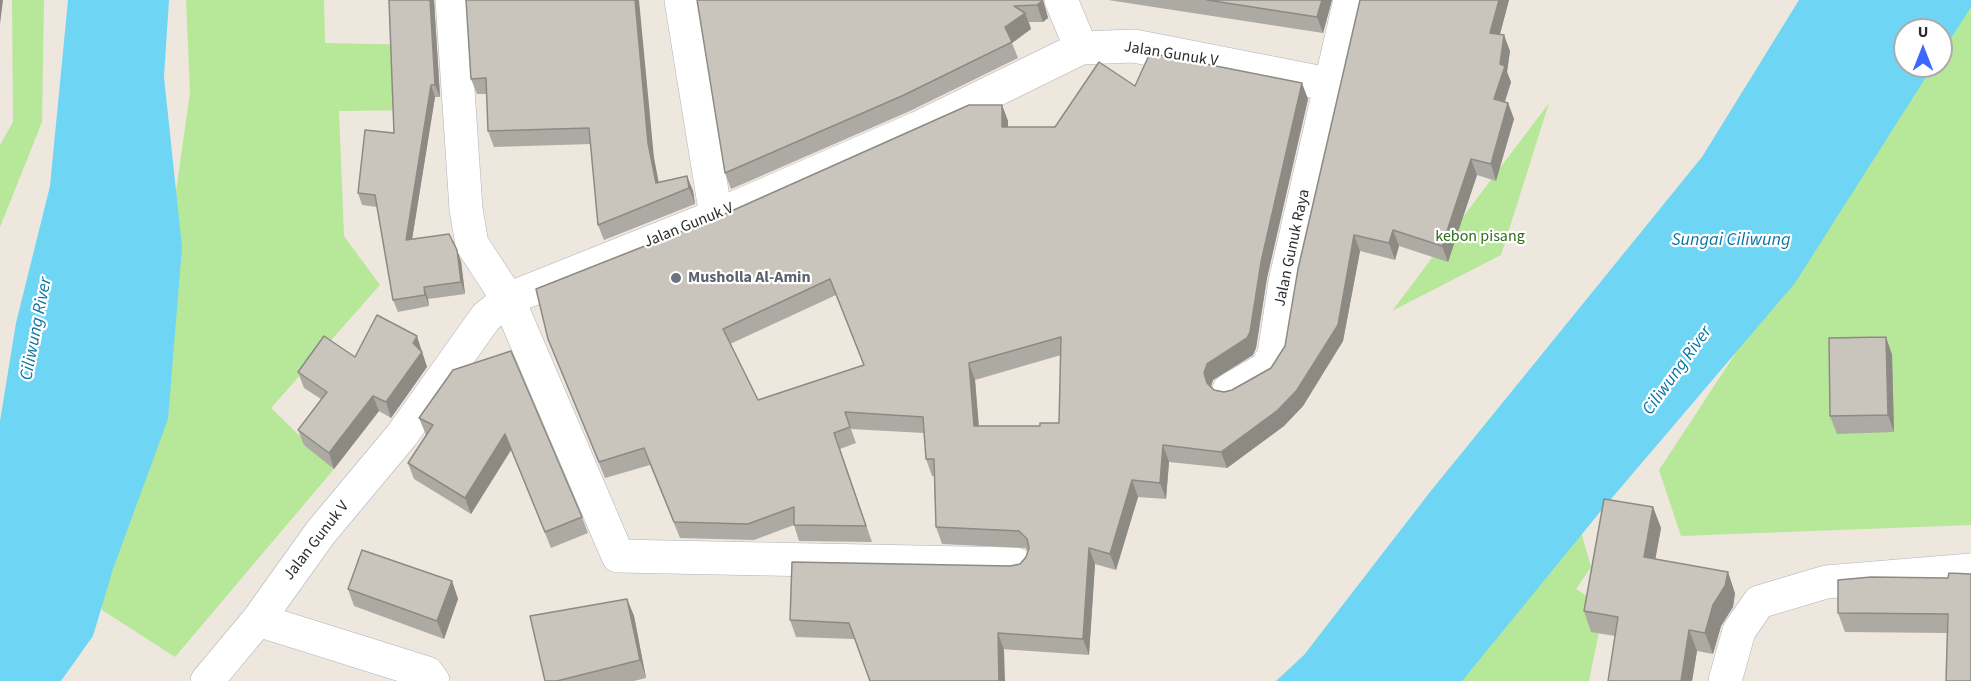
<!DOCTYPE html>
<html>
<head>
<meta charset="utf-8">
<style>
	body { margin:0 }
	#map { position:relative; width:1971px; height:681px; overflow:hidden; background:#eee7de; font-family:"Source Sans 3",sans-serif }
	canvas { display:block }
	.north { position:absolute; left:1893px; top:18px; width:60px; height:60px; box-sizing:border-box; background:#fff; border:2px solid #ababab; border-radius:50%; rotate:0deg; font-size:16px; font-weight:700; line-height:24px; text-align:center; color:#2c2c2c }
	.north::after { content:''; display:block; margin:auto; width:21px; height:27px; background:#3b68ff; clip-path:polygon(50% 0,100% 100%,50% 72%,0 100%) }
</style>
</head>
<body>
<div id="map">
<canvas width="1971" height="681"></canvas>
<div class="north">U</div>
</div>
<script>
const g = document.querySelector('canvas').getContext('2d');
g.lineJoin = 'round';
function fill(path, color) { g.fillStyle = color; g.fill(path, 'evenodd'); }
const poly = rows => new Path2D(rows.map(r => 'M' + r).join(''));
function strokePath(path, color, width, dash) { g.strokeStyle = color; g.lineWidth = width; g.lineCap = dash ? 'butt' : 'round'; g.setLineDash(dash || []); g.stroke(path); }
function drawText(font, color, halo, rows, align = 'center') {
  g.font = font + ' "Source Sans 3",sans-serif'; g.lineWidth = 4.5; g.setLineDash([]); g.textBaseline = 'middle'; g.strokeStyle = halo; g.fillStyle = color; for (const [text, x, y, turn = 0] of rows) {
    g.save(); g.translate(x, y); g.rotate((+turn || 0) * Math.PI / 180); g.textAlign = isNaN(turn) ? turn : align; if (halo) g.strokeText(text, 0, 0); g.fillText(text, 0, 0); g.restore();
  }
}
const green = poly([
	[12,0,44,0,42,122,0,227,0,145,13,122],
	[186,0,324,0,325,43,422,45,424,110,339,111,344,236,380,285,271,408,334,469,175,657,102,610,103,510,165,269,190,93],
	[1971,0,1971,525,1681,536,1659,470,1924,66,1941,66,1941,40],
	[1549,103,1501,255,1392,311],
	[1580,528,1591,567,1576,589,1604,607,1589,681,1439,681]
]);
const water = poly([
	[68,0,169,0,164,77,182,247,168,419,113,569,93,636,61,681,0,681,0,421,16,323,50,186],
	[1799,0,1971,0,1971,7,1941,54,1941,30,1905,30,1905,66,1933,66,1795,283,1600,512,1462,681,1276,681,1304,655,1430,492,1702,157]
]);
const minor = poly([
	[452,0,466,209,472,244,508,299,618,556,1016,564],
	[681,0,716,216],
	[1061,0,1081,48],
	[1229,390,1267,368,1274,354,1285,282,1350,0],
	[258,620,427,673,433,681],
	[207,681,258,620,321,532,402,435,486,317,508,299,716,216,918,128,1081,48,1134,46,1328,84],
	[1725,681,1739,631,1759,602,1826,582,1971,570]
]);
const wall = poly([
	[389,0,434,0,440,97,435,97,412,239,461,261,465,294,428,299,429,306,398,312,393,300,377,207,362,205,358,193,394,133],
	[466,0,654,158,658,182,687,176,693,191,695,204,604,240,598,225,591,144,494,147,488,131,487,94,477,94,471,79],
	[697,0,1043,0,1048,18,1043,22,1029,22,1031,29,1012,43,1018,58,910,111,731,189,725,173],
	[1108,0,1332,0,1323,33],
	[1360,0,1509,0,1500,34,1510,51,1507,72,1511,82,1505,102,1508,103,1514,119,1496,181,1477,175,1448,262,1399,246,1395,260,1360,251,1343,341,1303,406,1284,426,1227,468,1169,462,1166,499,1138,497,1116,570,1095,564,1089,655,854,639,796,637,790,620,1010,566,1020,564,1026,557,1028,551,1025,548,942,544,936,527,934,476,932,476,926,459,924,433,851,429,856,443,840,449,872,542,799,541,794,525,754,540,680,538,650,465,605,478,548,339,1002,105,1008,121,1008,127,1055,127,1135,86,1308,99,1267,278,1256,348,1253,355,1213,380,1211,387,1214,390,1224,392,1232,390,1271,368,1285,346],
	[836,295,864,365,758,400,730,344],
	[1061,355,1059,423,1040,426,979,426,975,380],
	[1886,337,1892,355,1894,432,1837,434,1830,416],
	[422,351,422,352,427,367,391,418,379,411,334,469,304,445,298,430,321,399,304,388,298,372,355,357],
	[453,370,582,517,588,533,551,548,511,450,471,514,414,479,408,463,426,435,419,418],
	[1653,507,1661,528,1655,559,1735,593,1733,607,1721,626,1713,654,1697,651,1692,681,1608,681,1615,636,1591,632,1584,611],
	[1948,578,1947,633,1845,632,1838,613],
	[452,581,458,599,444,639,354,606,348,589],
	[627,599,634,616,646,678,634,681,545,681]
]);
const shadedWall = poly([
	[0,0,3,0,0,24],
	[430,0,434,0,440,97,435,85],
	[635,0,639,0,654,158,662,199,656,183,648,143],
	[1042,0,1043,0,1048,18,1043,22,1037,5],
	[1322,0,1332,0,1323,33,1317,17],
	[1499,0,1509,0,1496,49,1490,33],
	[1025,13,1031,29,1012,43,1005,27],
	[1504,35,1510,51,1507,72,1511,82,1500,116,1494,99],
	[1302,83,1308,99,1267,278,1256,348,1253,355,1213,380,1210,389,1207,383,1204,373,1207,364,1261,262],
	[431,85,435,97,410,252,406,240],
	[1508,103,1514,119,1496,181,1491,164],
	[1002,105,1008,121,1008,143,1002,127],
	[1471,159,1477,175,1448,262,1442,246],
	[687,176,693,191,695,204,689,188],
	[1393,230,1399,246,1395,260,1389,243],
	[1354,235,1360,251,1343,341,1303,406,1284,426,1227,468,1221,452],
	[457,250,461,261,465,294,461,282],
	[424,287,428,299,429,306,425,295],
	[417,336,427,367,391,418,386,402],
	[1886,337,1892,355,1894,432,1888,415],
	[969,363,975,380,980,443,974,426],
	[373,396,379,411,334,469,329,453],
	[505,434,511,450,471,514,465,498],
	[1163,445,1169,462,1166,499,1160,483],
	[1132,480,1138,497,1116,570,1110,554],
	[1653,507,1661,528,1652,578,1644,557],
	[1089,548,1095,564,1089,655,1083,639],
	[1728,572,1735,593,1733,607,1721,626,1713,654,1705,633,1713,605],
	[452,581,458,599,444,639,437,621],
	[627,599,634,616,646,678,640,660],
	[1689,630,1697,651,1692,681,1681,681],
	[998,633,1004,650,1005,681,999,681]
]);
const building = poly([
	[389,0,430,0,435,85,431,85,406,240,449,234,457,250,461,282,424,287,425,295,393,300,375,195,358,193,365,130,394,133,389,0],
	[466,0,635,0,648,143,656,183,687,176,689,188,598,225,589,128,488,131,486,78,471,79,466,0],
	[697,0,1042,0,1042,1,1037,5,1014,6,1025,13,1005,27,1012,42,904,95,725,173,697,0],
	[1207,0,1322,0,1317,17,1207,0],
	[1360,0,1499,0,1490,33,1504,35,1500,64,1505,66,1494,99,1508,103,1491,164,1471,159,1442,246,1393,230,1389,243,1354,235,1338,325,1297,390,1278,410,1221,452,1163,445,1160,483,1132,480,1110,554,1089,548,1083,639,998,633,999,681,870,681,849,623,790,620,792,562,1010,566,1020,564,1026,557,1029,548,1027,539,1019,531,936,527,934,459,926,459,923,417,845,412,850,427,834,433,866,526,794,525,794,507,748,524,674,522,644,448,599,462,548,339,536,289,718,217,969,105,1002,105,1002,127,1055,127,1099,62,1135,86,1150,53,1302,83,1261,262,1250,332,1247,338,1207,364,1204,373,1207,383,1214,390,1224,392,1232,390,1271,368,1285,346,1298,269,1360,0],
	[830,279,864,365,758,400,723,329,830,279],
	[1061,337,1059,423,1040,423,1040,426,974,426,969,363,1061,337],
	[377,315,417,336,413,343,422,352,386,402,373,396,329,453,298,430,327,392,298,372,324,336,355,357,377,315],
	[1886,337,1888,415,1830,416,1829,338,1886,337],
	[511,351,582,517,545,532,505,434,465,498,408,463,433,425,419,418,453,370,511,351],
	[1604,499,1653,507,1644,557,1728,572,1725,586,1713,605,1705,633,1689,630,1681,681,1608,681,1618,617,1584,611,1604,499],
	[362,550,452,581,437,621,348,589,362,550],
	[1949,573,1971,574,1971,681,1946,681,1948,614,1838,613,1838,580,1871,577,1948,578,1949,573],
	[627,599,640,660,557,681,545,681,530,616,627,599]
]);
const markers = [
	[676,278,6,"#6b7280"]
];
const streetNames = [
	["Jalan Gunuk V",1171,55,9],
	["Jalan Gunuk V",689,226,-22],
	["Jalan Gunuk Raya",1293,248,-78],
	["Jalan Gunuk V",317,541,-52]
];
const parkNames = [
	["kebon pisang",1480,237]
];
const worshipNames = [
	["Musholla Al-Amin",688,278]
];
const waterNames = [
	["Sungai Ciliwung",1731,241],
	["Ciliwung River",37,329,-79],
	["Ciliwung River",1678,371,-54]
];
fill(green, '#b7e799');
fill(water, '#6ed6f4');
strokePath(minor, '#aeb2bc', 34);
strokePath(minor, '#fff', 33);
fill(wall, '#ada9a3');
fill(shadedWall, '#8d8a84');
fill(building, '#c9c5bd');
strokePath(building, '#8d8a84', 1.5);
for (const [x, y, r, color] of markers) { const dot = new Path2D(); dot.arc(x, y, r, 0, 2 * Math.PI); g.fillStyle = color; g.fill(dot); strokePath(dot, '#fff', 2); }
drawText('16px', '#2c2c2c', '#fff', streetNames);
drawText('16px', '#2d6e17', '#fff', parkNames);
drawText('bold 16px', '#5b616d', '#fff', worshipNames, 'left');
drawText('italic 18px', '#0776a5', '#fff', waterNames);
</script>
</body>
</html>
